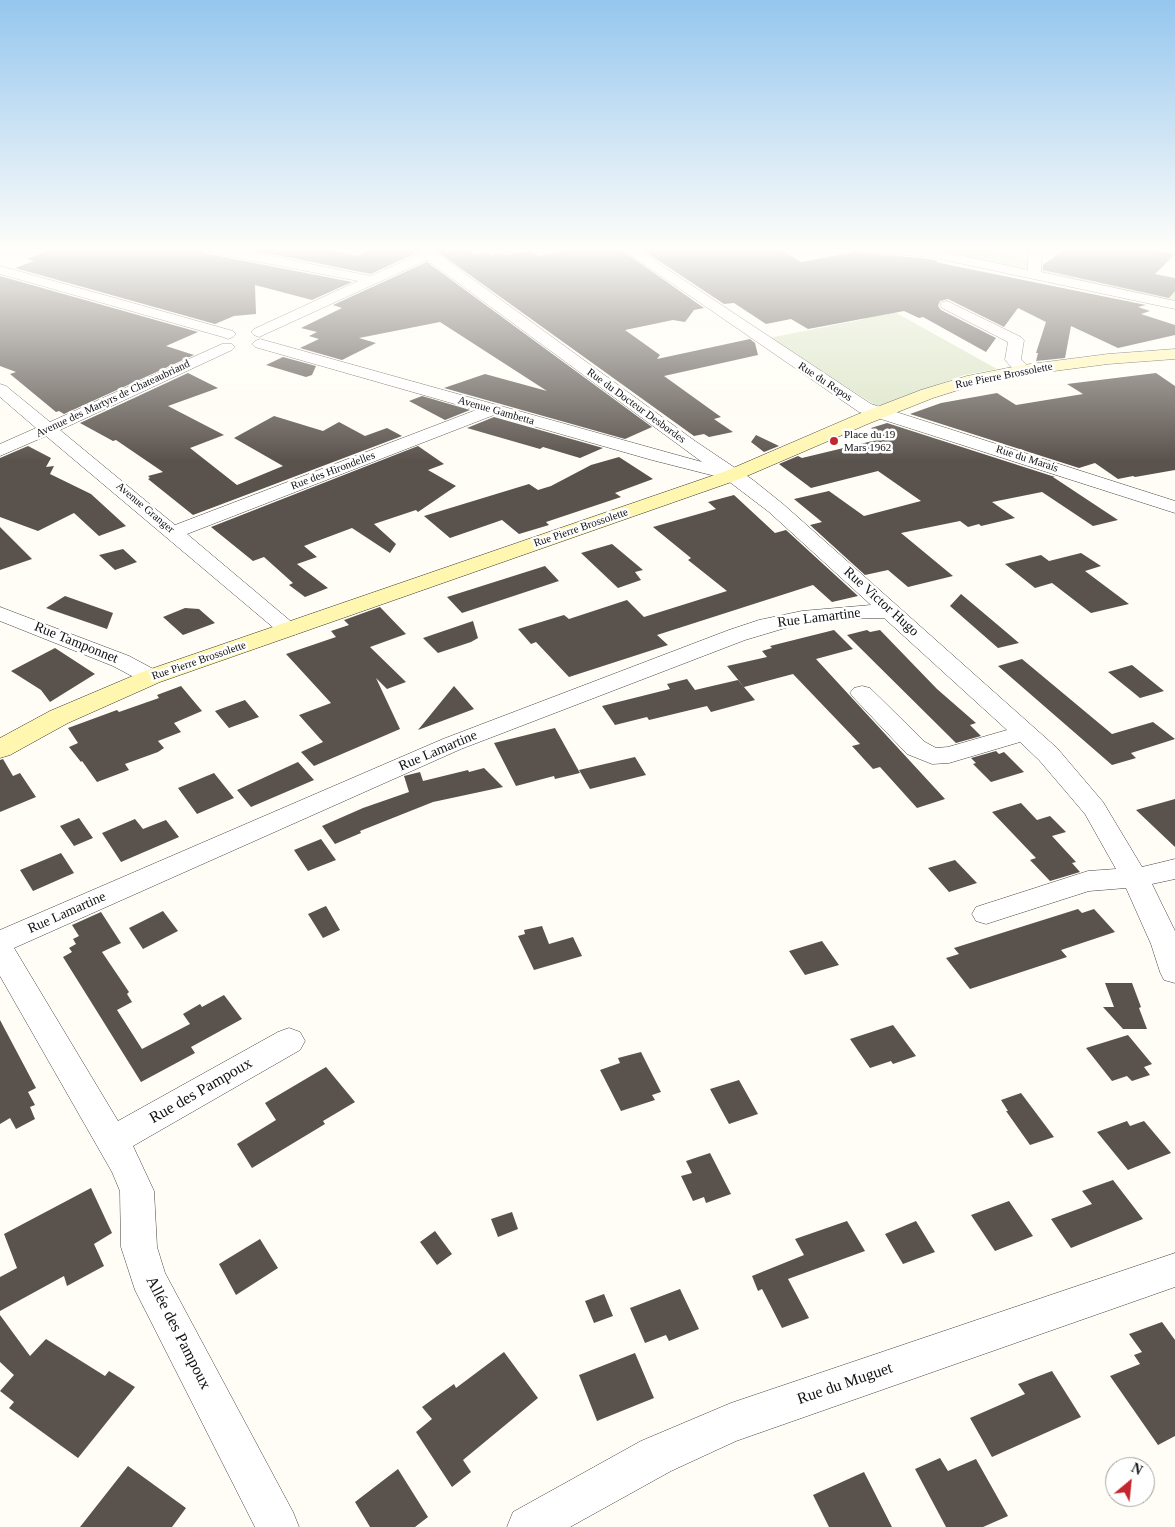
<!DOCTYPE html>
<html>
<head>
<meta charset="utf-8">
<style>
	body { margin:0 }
	#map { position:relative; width:1175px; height:1527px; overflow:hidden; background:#fffdf5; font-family:"Times New Roman",serif }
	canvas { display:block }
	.north { position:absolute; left:1105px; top:1457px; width:50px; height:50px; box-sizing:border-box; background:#fff; border:1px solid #a0a0a0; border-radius:50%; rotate:28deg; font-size:14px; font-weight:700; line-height:20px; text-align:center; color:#111 }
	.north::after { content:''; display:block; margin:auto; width:18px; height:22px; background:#c4262e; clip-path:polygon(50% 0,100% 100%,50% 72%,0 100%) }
</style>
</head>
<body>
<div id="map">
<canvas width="1175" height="1527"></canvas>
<div class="north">N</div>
</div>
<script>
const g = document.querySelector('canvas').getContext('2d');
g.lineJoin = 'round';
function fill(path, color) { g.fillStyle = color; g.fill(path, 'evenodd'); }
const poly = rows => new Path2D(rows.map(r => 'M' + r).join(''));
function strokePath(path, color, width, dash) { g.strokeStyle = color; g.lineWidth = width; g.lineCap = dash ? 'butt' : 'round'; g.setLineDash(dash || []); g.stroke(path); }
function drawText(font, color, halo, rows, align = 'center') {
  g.font = font + ' "Times New Roman",serif'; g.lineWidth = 5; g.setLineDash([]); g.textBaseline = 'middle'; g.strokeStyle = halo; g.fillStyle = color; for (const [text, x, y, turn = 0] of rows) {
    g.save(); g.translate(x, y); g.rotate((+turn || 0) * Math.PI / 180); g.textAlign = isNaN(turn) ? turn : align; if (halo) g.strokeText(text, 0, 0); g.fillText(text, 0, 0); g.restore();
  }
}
const green = poly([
	[913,247,973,247,1175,289,1175,302]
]);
const cemetery = poly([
	[875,301,997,369,964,375,881,405,875,405,769,338,865,319,845,307]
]);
const building = poly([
	[56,247,195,247,203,253,352,282,312,300,255,285,256,314,234,316,215,324,15,268,34,261,27,259],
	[237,247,316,247,358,256,374,247,410,247,416,253,371,274],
	[431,247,444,247,446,251,467,248,474,255,488,252,491,255,502,253,505,255,531,251,538,256,584,247,617,247,704,308,694,310,685,322,673,320,625,330,660,355,657,359,750,339,755,343,758,355,664,376,721,417,714,419,733,432,709,437,704,434,694,436],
	[638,247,776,247,801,262,854,252,930,259,938,261,935,262,1146,305,1138,307,1150,311,1141,314,1175,325,1175,335,1118,348,1071,326,1065,358,1036,361,1038,353,1036,353,1046,322,1018,308,1004,327,948,299,940,301,938,306,941,310,996,338,986,352,923,317,919,318,904,311,808,329,791,319,766,324,734,303,724,304],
	[1068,247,1141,247,1175,254,1155,274,1175,278,1175,291,1169,298,1043,270,1043,265],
	[427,262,652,427,625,439,444,388,485,374,547,391,440,322,359,338,376,343,342,360,300,348,319,339,309,336,317,332,301,328,342,308,333,305],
	[0,276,198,332,166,346,194,355,64,414,59,411,56,412,10,374,16,372,0,366],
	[283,357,316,366,312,375,306,377,266,365],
	[188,373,218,388,168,406,224,435,190,448,237,485,283,466,234,438,274,416,323,431,339,422,365,436,387,428,402,436,193,515,148,479,150,478,148,476,163,472,116,440,113,441,80,423],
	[1156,373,1175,386,1175,470,1135,477,1133,476,1118,479,1095,463,1079,468,910,414,941,403,997,393,1016,405,1083,394,1067,384],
	[422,396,470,410,445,420,409,401],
	[494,417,603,448,580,458,543,447,540,449,467,428],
	[887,423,1055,477,1053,477,1118,520,1093,526,1042,492,992,502,1015,518,981,526,979,524,968,527,960,521,901,533,953,576,908,587,888,570,865,575,810,525,822,522,794,499,829,491,864,516,921,501,878,471,811,488,779,464,798,456,802,458,885,438,871,428],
	[756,435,779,446,764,452,751,442],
	[28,446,51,458,46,467,54,466,50,474,91,494,126,526,99,536,74,513,38,531,0,517,0,458],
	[418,446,444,464,428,470,456,486,418,512,416,510,374,524,396,544,390,553,352,528,304,546,317,557,297,564,328,588,305,597,289,585,293,583,264,557,253,561,211,527],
	[619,457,653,479,615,493,621,497,546,522,549,525,519,534,502,520,450,538,424,516,529,484,538,490,551,486,591,465],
	[734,495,775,533,786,530,858,596,832,602,813,585,657,635,668,645,569,677,536,642,531,644,518,629,564,615,569,619,627,600,644,617,727,591,688,560,691,558,653,527,716,509,708,502],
	[0,527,32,559,0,570],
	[612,544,643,570,635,572,641,580,618,588,581,553],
	[123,549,137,562,115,570,99,555],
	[1081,553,1101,566,1085,571,1129,604,1091,613,1052,583,1035,588,1005,564,1041,555,1049,561],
	[545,566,559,581,462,613,447,597],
	[961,594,999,626,1019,643,998,648,950,606],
	[65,596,113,613,107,629,46,608],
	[380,607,406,634,370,647,406,682,387,689,376,678,400,729,314,766,301,752,323,742,299,715,331,703,286,654,336,637,331,631,349,625,344,620],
	[185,608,199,609,215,623,183,635,163,617],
	[473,621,478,638,471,642,438,653,423,638],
	[834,630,853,649,816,659,945,799,917,808,880,767,873,769,852,746,860,744,793,674,744,687,727,666,767,657,762,651,772,648,770,646],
	[867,630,870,632,880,630,937,689,976,723,970,725,981,736,956,743,847,635],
	[55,648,95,674,50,702,41,690,11,671],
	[1022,659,1112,734,1153,722,1175,739,1131,753,1136,758,1112,765,998,666],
	[1132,665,1164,691,1140,698,1108,672],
	[687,679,695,690,738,680,755,700,711,712,707,706,649,720,647,717,615,725,602,706,670,689,667,684],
	[181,686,202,711,174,723,181,732,158,741,164,748,158,752,125,764,129,770,97,782,82,761,81,762,69,747,78,743,68,728,117,710,119,712,159,698,157,695],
	[454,686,474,709,418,730],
	[245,700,259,717,229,728,215,711],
	[555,728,580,773,555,779,554,776,516,786,494,743],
	[996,751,999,754,1004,752,1024,772,991,782,973,764,976,763,971,758],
	[635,757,646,775,590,789,579,770],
	[3,759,13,776,20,773,36,797,0,812,0,760],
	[298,762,314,780,251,807,237,790],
	[484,768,503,787,433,802,360,831,361,833,335,844,322,826,363,808,409,792,404,776,420,772,423,781,468,770,469,772],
	[214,773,234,798,197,814,178,788],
	[1175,799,1175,847,1136,810],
	[1021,803,1037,820,1050,816,1066,832,1052,836,1076,862,1072,863,1080,872,1050,881,1030,860,1036,858,992,812],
	[79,818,93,838,74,846,60,826],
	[135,819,143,829,166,820,179,837,121,862,102,833],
	[321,839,336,860,308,871,294,850],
	[61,853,74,873,33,891,20,870],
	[955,860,977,883,949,892,928,868],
	[326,906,340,930,323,938,308,914],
	[1078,909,1082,913,1094,909,1115,932,1061,950,1067,957,970,989,946,958,959,954,954,948],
	[163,911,178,931,143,949,129,928],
	[101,912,121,943,102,952,129,992,127,994,132,1002,117,1010,142,1049,190,1024,183,1014,200,1004,202,1007,224,995,242,1019,191,1047,195,1053,141,1082,63,957,72,952,69,948,76,944,73,939,79,936,72,925],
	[542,926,549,944,573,937,582,956,534,970,518,936,525,934,524,930],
	[822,941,839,965,805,975,789,951],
	[1105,983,1132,983,1141,1007,1139,1008,1147,1029,1123,1029,1103,1007,1114,1007],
	[0,1020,36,1088,28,1092,35,1105,30,1107,35,1119,16,1129,10,1118,0,1124],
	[893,1025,916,1056,893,1064,891,1061,870,1068,850,1039],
	[1128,1035,1152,1064,1144,1067,1150,1075,1132,1081,1127,1076,1112,1081,1086,1048],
	[641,1052,661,1092,652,1095,655,1100,621,1111,600,1070,620,1063,618,1058],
	[326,1067,355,1102,323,1121,325,1124,252,1168,237,1144,276,1120,265,1103],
	[739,1080,758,1114,729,1124,710,1089],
	[1021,1093,1054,1137,1030,1145,1006,1111,1008,1111,1001,1100],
	[1127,1121,1130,1126,1144,1121,1171,1153,1128,1170,1097,1132],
	[710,1153,731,1194,706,1203,704,1197,693,1201,681,1176,692,1173,686,1161],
	[1113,1180,1143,1219,1071,1248,1051,1219,1092,1204,1082,1191],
	[91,1188,112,1233,94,1244,104,1266,67,1286,64,1276,0,1311,0,1277,17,1268,4,1234],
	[1009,1201,1033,1236,995,1251,971,1215],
	[512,1212,518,1229,498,1237,491,1219],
	[847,1221,865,1251,788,1279,809,1318,782,1328,762,1289,758,1291,752,1276,804,1255,795,1239],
	[916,1221,935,1252,903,1264,885,1234],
	[435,1231,452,1254,437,1265,420,1242],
	[260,1239,278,1268,236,1295,219,1264],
	[680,1289,699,1329,669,1341,666,1335,645,1343,630,1308],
	[604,1294,613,1316,594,1323,585,1301],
	[0,1315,30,1356,46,1339,105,1376,109,1371,135,1387,78,1458,9,1408,14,1402,0,1391,14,1375,0,1362],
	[1162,1322,1175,1340,1175,1436,1158,1445,1110,1376,1140,1364,1134,1355,1142,1352,1129,1334],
	[504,1352,538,1398,463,1460,471,1472,452,1487,416,1432,432,1419,422,1407,454,1384,456,1388],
	[635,1353,654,1398,597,1421,579,1375],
	[1052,1371,1081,1417,992,1457,970,1418,1025,1394,1018,1384],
	[940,1458,948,1471,976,1459,1008,1516,983,1527,946,1527,915,1469],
	[128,1466,186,1508,172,1527,80,1527],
	[398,1469,428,1517,415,1527,370,1527,355,1502],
	[864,1472,892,1527,829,1527,813,1495]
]);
const street = poly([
	[197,247,225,247,371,276,419,254,412,247,427,247,434,251,695,441,753,480,783,504,1057,748,1103,802,1142,867,1175,859,1175,879,1152,884,1175,931,1175,983,1164,980,1160,972,1151,944,1126,888,1089,891,986,924,976,921,972,914,976,907,1088,871,1116,869,1085,814,1039,760,1020,742,949,763,932,764,907,754,854,698,850,693,854,688,862,686,870,688,925,742,936,748,948,747,1007,730,884,618,842,619,802,623,745,640,461,749,14,948,118,1121,278,1032,289,1028,300,1032,305,1041,300,1050,133,1146,154,1191,157,1247,165,1273,293,1512,299,1527,255,1527,135,1290,121,1247,120,1191,112,1172,0,976,0,930,443,739,729,630,759,620,802,611,871,605,769,512,723,477,719,477,652,460,494,415,187,534,300,629,297,634,289,636,281,634,46,436,0,456,0,444,36,428,0,397,0,384,6,386,50,422,222,344,232,344,235,347,232,350,60,430,175,525,476,410,255,347,252,344,255,341,260,339,702,462,427,260,259,337,254,335,251,332,254,329,358,281,203,251,197,247],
	[619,247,634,247,871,404,1175,501,1175,513,859,412,619,247],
	[849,247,930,249,1028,270,1028,247,1042,247,1041,272,1175,301,1175,309,930,257,855,251,849,247],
	[0,266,233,331,236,334,233,337,228,339,223,337,0,274,0,266],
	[947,301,1021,337,1024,340,1021,359,1031,370,1029,373,1017,373,1005,360,1008,342,942,308,940,305,942,302,947,301],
	[0,607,129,656,159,672,162,677,159,682,151,684,143,682,113,666,0,621,0,607],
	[1175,1253,1175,1287,736,1441,671,1471,570,1527,507,1527,513,1512,641,1441,731,1403,1175,1253]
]);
const secondary = poly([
	[1175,349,1175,359,1108,364,1023,375,971,386,933,398,870,423,740,479,160,682,68,723,10,755,0,758,0,738,50,711,142,672,726,471,856,415,921,390,967,376,1023,365,1108,354,1175,349]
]);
const markers = [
	[834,441,5,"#c4262e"]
];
const farStreetnames = [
	["Rue Pierre Brossolette",1004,376,-11],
	["Rue du Repos",825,382,33],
	["Avenue des Martyrs de Chateaubriand",113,399,-25],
	["Rue du Docteur Desbordes",636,406,36],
	["Avenue Gambetta",496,411,16],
	["Rue du Marais",1027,459,18],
	["Rue des Hirondelles",333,471,-21],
	["Avenue Granger",145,508,40],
	["Rue Pierre Brossolette",581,528,-19],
	["Rue Pierre Brossolette",199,661,-19]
];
const farPoinames = [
	["Place du 19",844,435],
	["Mars 1962",844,448]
];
const streetNames = [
	["Rue Victor Hugo",881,602,42],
	["Rue Lamartine",819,618,-7],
	["Rue Tamponnet",76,643,22],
	["Rue Lamartine",438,751,-23],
	["Rue Lamartine",67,913,-24]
];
const nearStreetnames = [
	["Rue des Pampoux",201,1091,-30],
	["Allée des Pampoux",178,1333,63],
	["Rue du Muguet",845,1384,-19]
];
fill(green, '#d5ebbd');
fill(cemetery, '#d9e3c4');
fill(building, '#5a524d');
strokePath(street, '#444', 1);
strokePath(secondary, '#333', 1);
fill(street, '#fff');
fill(secondary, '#fff6b0');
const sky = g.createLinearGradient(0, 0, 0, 461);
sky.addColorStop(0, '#95c6ee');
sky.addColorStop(0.54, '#fffefa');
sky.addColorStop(1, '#fffefa00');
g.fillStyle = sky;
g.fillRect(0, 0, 1175, 461);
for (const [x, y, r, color] of markers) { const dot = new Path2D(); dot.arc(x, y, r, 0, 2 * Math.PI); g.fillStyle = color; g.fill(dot); strokePath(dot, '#fff', 2); }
drawText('11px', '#111', '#fff', farStreetnames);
drawText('11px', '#111', '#fff', farPoinames, 'left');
drawText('14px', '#111', '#fff', streetNames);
drawText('16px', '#111', '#fff', nearStreetnames);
</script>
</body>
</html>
